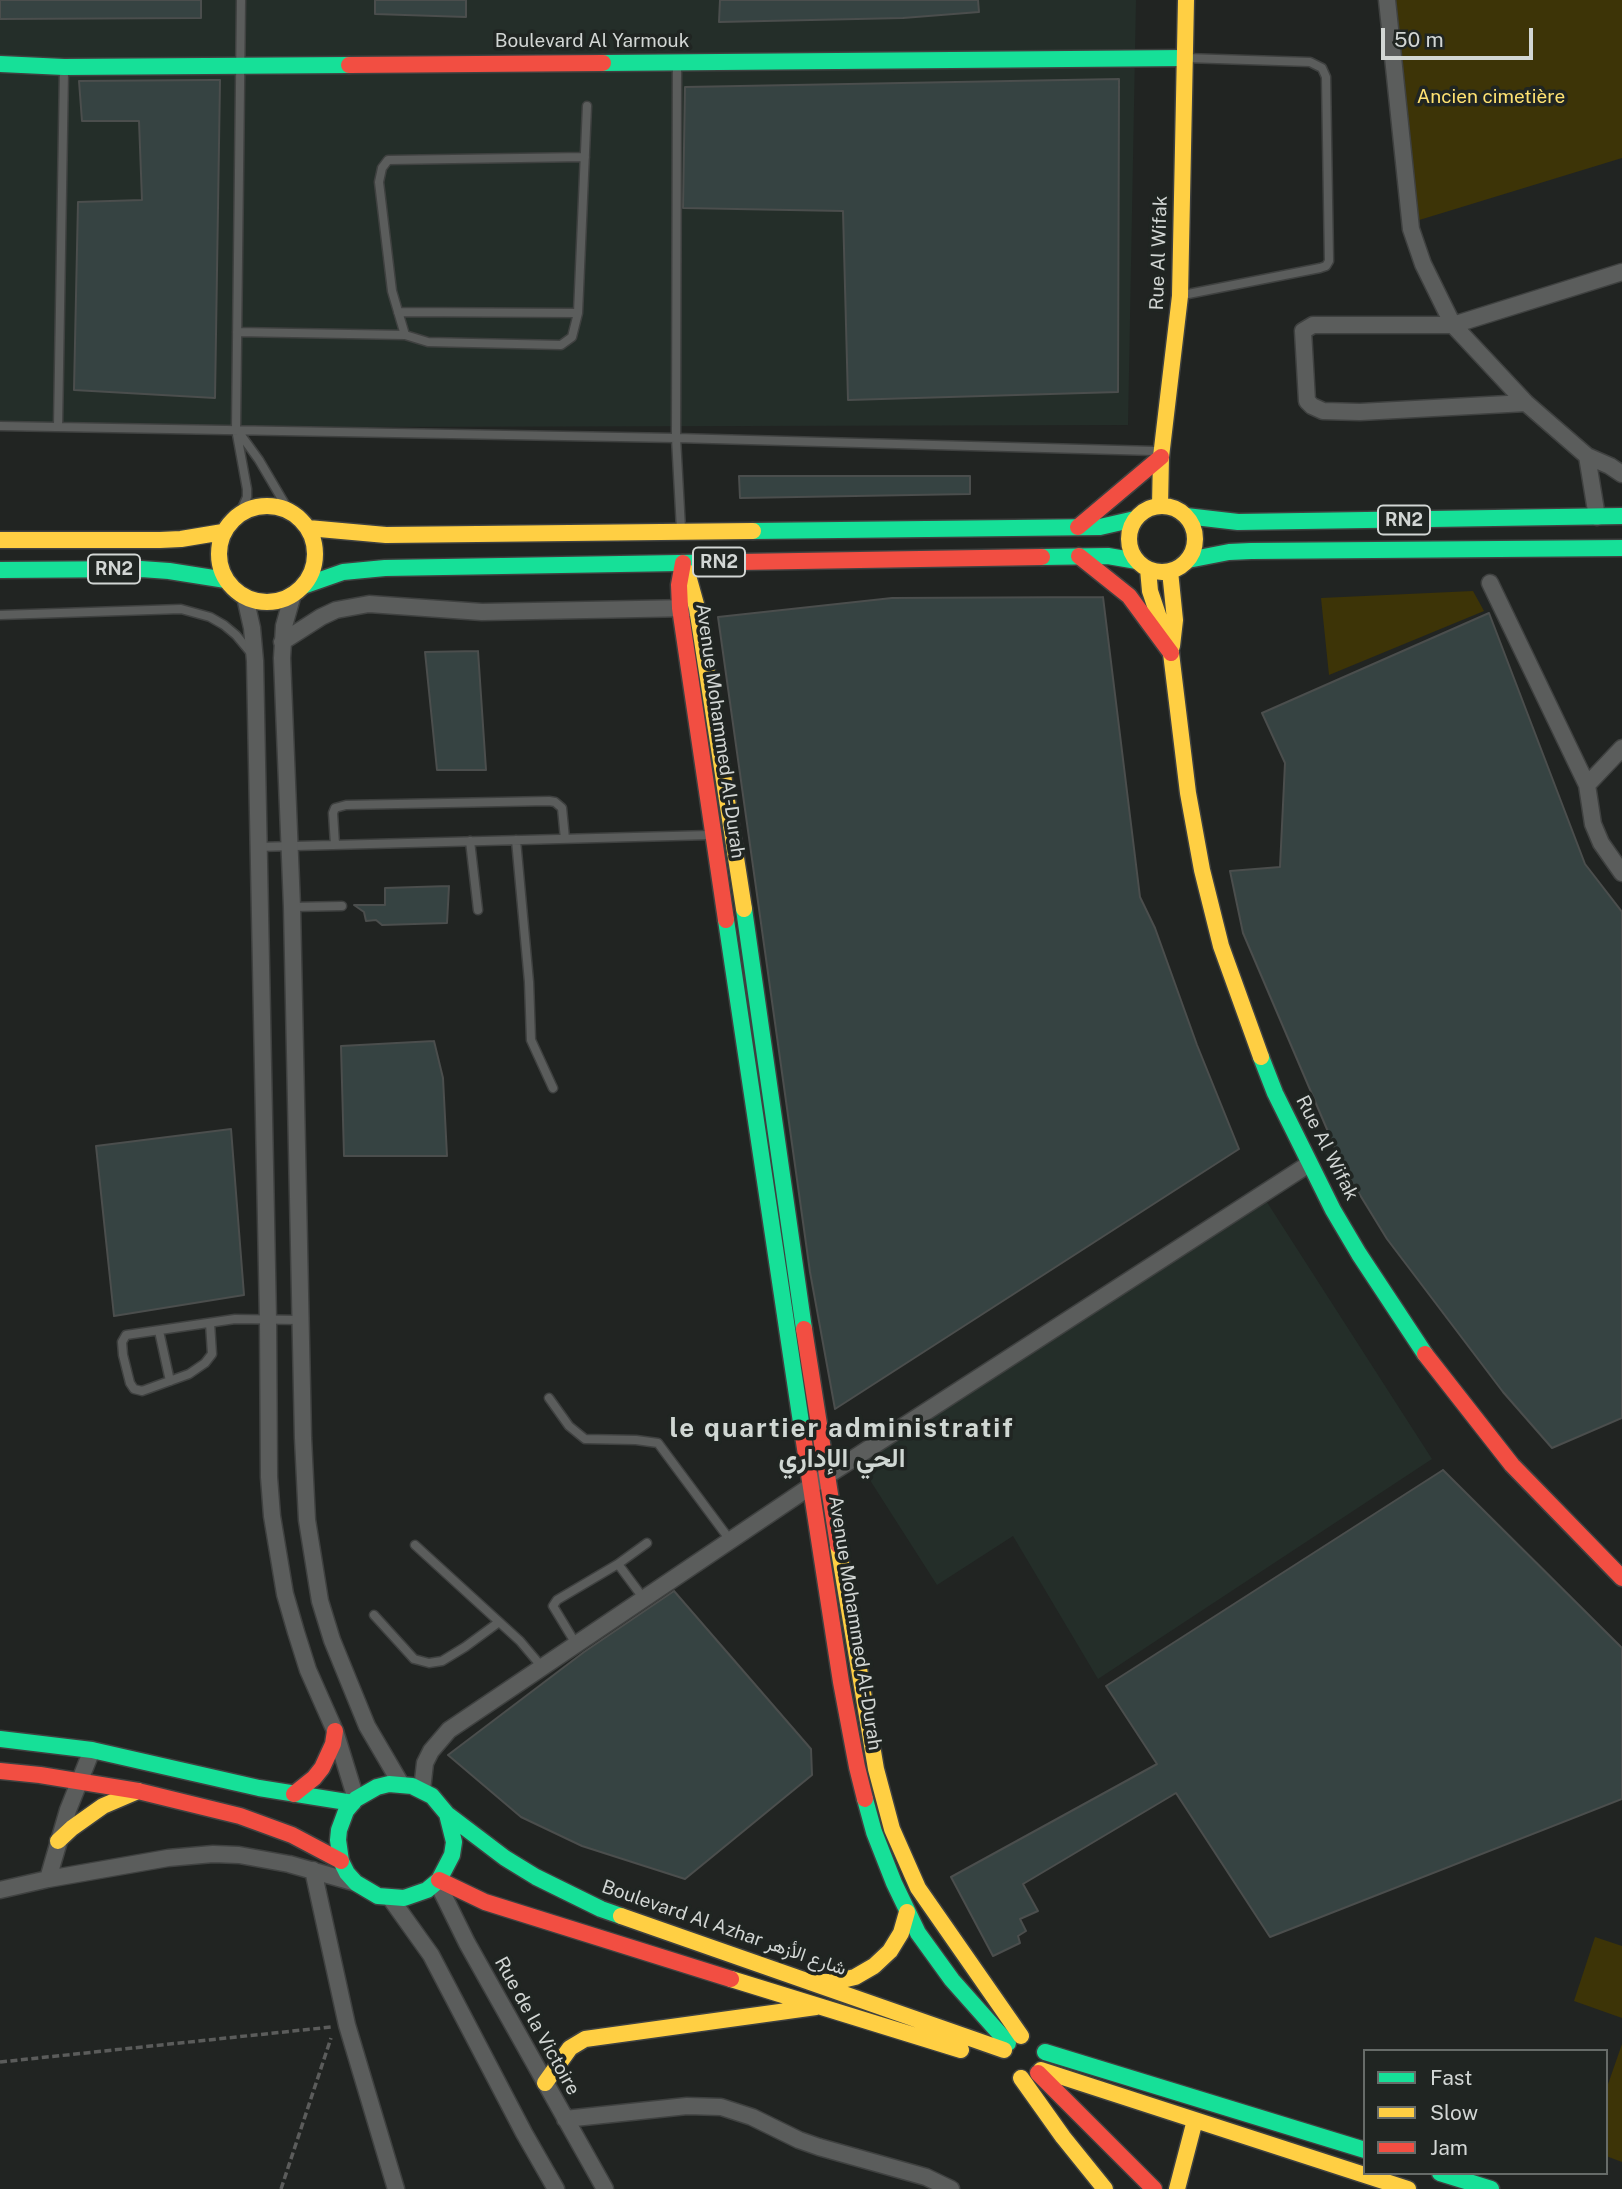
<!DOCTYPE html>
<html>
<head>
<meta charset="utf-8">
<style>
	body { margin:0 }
	#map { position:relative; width:1622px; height:2189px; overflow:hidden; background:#212422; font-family:"Public Sans",sans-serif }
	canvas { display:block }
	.legend { position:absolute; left:1363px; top:2049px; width:245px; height:126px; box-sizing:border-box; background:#202522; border:2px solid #676c69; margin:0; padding:9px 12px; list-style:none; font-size:21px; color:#d2d6d4 }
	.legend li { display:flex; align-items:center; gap:14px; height:35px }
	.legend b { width:35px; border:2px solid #676c69 }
	.scale { position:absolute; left:1381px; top:28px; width:152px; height:32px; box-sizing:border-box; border:4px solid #d2d6d4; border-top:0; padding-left:9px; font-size:21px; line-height:24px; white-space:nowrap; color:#d2d6d4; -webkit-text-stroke:5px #202522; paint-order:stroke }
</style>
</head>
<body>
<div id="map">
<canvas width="1622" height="2189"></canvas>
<ul class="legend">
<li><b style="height:9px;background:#16e098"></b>Fast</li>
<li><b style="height:9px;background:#ffcf43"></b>Slow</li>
<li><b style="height:9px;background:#f24e42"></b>Jam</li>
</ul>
<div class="scale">50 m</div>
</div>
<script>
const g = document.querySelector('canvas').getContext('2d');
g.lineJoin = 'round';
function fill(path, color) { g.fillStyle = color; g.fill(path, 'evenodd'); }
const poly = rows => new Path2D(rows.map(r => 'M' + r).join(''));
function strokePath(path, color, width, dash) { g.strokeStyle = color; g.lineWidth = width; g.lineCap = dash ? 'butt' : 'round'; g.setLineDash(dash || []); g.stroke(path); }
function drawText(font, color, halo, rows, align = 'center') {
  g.font = font + ' "Public Sans",Vazirmatn,sans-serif'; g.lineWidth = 7; g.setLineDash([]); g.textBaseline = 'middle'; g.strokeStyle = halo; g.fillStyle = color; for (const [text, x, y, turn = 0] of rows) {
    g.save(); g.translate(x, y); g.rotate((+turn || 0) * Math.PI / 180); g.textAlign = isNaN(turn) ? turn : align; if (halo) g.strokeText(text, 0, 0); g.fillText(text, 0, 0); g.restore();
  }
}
const built = poly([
	[0,0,1136,0,1128,425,0,428],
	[1263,1196,1432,1459,1098,1679,1013,1536,937,1585,859,1463]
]);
const green = poly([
	[1387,0,1622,0,1622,158,1403,225],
	[1473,591,1484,611,1329,675,1321,598],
	[1595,1937,1622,1946,1622,2018,1574,2001],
	[1622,2044,1622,2162,1606,2156,1606,2090]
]);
const building = poly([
	[0,0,201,0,201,18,0,19,0,0],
	[375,0,466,0,466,17,375,14,375,0],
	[720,0,978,0,979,12,903,18,719,22,720,0],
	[1119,79,1118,392,848,400,843,211,683,208,685,87,1119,79],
	[213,80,220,80,215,398,74,390,78,202,142,200,139,121,82,121,79,81,213,80],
	[739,476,970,476,970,494,740,498,739,476],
	[1103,597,1140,897,1155,928,1197,1045,1239,1149,835,1409,810,1272,718,617,892,598,1103,597],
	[1489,613,1585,864,1622,912,1622,1418,1552,1448,1503,1392,1387,1239,1344,1169,1243,933,1230,871,1280,867,1285,763,1262,713,1489,613],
	[478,651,486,770,437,770,425,652,478,651],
	[449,886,447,923,382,925,376,920,366,921,364,912,354,905,385,905,385,888,449,886],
	[434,1041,443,1078,447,1156,344,1156,341,1046,434,1041],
	[231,1129,244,1295,114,1316,96,1146,231,1129],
	[1443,1470,1622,1648,1622,1799,1270,1937,1176,1793,1023,1884,1038,1911,1020,1919,1026,1931,1018,1936,1020,1943,993,1956,951,1877,1157,1764,1106,1686,1443,1470],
	[674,1591,811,1749,812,1775,685,1879,582,1846,521,1817,448,1755,584,1652,674,1591]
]);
const path = poly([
	[0,2062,331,2027],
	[281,2189,331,2038]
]);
const lane = poly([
	[677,66,676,438,681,529],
	[1183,295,1320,268,1326,266,1329,261,1326,77,1322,68,1310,62,1186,58],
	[398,312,578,313],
	[237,332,405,335,428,342,561,345,572,337,578,313,587,106],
	[405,335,392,291,379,182,382,168,388,160,585,157],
	[0,426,676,438,1155,451],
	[58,427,64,70],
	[238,431,259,460,289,511],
	[240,513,247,497,247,489,236,429,241,0],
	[0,615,181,609,210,617,224,625,236,635,251,653],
	[516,840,529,982,531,1040,553,1088],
	[470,841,478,910],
	[335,845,333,813,335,808,346,805,549,801,555,802,562,808,565,839],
	[257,847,710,835],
	[292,907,342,906],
	[210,1323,212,1354,205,1363,189,1374,142,1391,134,1389,130,1383,123,1355,122,1342,126,1335,235,1319,300,1320],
	[159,1331,170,1381],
	[549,1398,569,1426,585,1439,636,1440,658,1443,730,1540],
	[415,1545,520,1641,542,1667],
	[618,1564,647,1543],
	[374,1615,414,1659,429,1663,442,1661,465,1647,499,1622],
	[576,1644,553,1606,557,1600,618,1564,644,1599]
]);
const street = poly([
	[1387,0,1411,229,1423,264,1453,325,1526,403,1587,456,1610,466,1622,474],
	[1526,403,1360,412,1323,411,1312,406,1307,401,1303,331,1313,325,1453,325,1622,272],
	[1587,456,1597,517],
	[1490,583,1587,785,1593,824,1601,843,1622,873],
	[293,594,284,626,282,658,292,907,303,1438,307,1520,320,1601,332,1640,367,1726,401,1784],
	[245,597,252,628,255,661,268,1320,269,1477,272,1516,285,1594,296,1632,308,1670,335,1731,356,1799],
	[282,642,321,617,336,610,369,604,482,612,690,608],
	[1587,785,1622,748],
	[422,1790,425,1763,431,1751,449,1730,811,1486,1309,1164],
	[313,1870,347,2025,396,2189],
	[48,1879,68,1810,92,1750],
	[437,1882,467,1943,605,2189],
	[0,1890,48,1879,168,1858,213,1854,239,1855,289,1864,353,1882],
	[391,1899,431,1955,524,2133,556,2189],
	[565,2119,687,2106,721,2107,752,2117,799,2140,819,2147,926,2177,951,2189]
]);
const fast = poly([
	[603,63,1185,58],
	[0,64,64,67,349,65],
	[1186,516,1238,522,1622,516],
	[753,531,1100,527,1135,519],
	[1042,557,1108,556,1137,561],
	[1188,560,1229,552,1251,551,1622,548],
	[0,570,141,569,169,571,226,580],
	[303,586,343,572,385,568,738,562],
	[744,909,804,1329],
	[726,920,802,1429],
	[1261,1057,1275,1093,1333,1210,1359,1254,1425,1354],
	[0,1739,92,1750,259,1788,353,1803],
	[865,1799,874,1832,894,1883,918,1933,952,1980,1008,2043],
	[447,1814,454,1842,452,1855,439,1880,427,1890,404,1898,378,1896,356,1883,347,1873,341,1861,338,1840,339,1830,346,1811,356,1799,377,1787,389,1784,412,1786,432,1796,447,1814,505,1858,536,1877,601,1909,621,1916],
	[1045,2052,1365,2150],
	[1440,2173,1491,2189]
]);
const slow = poly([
	'219 554a48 48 0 1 1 96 0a48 48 0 1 1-96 0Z',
	'1129 539a33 33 0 1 1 66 0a33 33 0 1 1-66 0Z',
	[1160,506,1161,457,1180,296,1186,0],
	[308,528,386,535,753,531],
	[0,540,160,540,181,539,223,532],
	[1148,569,1150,591,1171,653,1188,793,1202,870,1221,946,1261,1057],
	[1170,571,1175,620,1172,646],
	[687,572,697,608,744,909],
	[838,1545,876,1769,892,1829,918,1888,1021,2036],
	[58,1841,72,1828,103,1806,138,1791],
	[621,1916,1004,2050],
	[731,1979,961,2050],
	[820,1982,834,1982,855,1977,874,1966,890,1951,901,1933,907,1912],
	[1041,2070,1408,2189],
	[1021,2078,1063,2137,1105,2189],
	[545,2083,570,2048,585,2039,816,2007],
	[1177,2189,1195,2120]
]);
const jam = poly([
	[349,65,603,63],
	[1078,527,1161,457],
	[1079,556,1129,596,1171,653],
	[738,562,1042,557],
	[683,563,679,585,680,608,726,920],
	[804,1329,838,1545],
	[1425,1354,1512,1465,1622,1578],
	[802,1429,841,1682,857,1767,865,1799],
	[0,1771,40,1775,138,1791,240,1816,292,1835,341,1861],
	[294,1794,314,1778,322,1768,333,1744,335,1731],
	[439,1880,485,1902,731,1979],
	[1038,2073,1154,2189]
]);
const shields = [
	[1404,520,52],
	[719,562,52],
	[114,569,52]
];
const shieldNames = [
	["RN2",1404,520],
	["RN2",719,562],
	["RN2",114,569]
];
const streetNames = [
	["Boulevard Al Yarmouk",592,41],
	["Rue Al Wifak",1159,253,-88],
	["Avenue Mohammed Al-Durah",720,731,82],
	["Rue Al Wifak",1327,1148,63],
	["Avenue Mohammed Al-Durah",855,1623,81],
	["Boulevard Al Azhar شارع الأزهر",724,1928,19],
	["Rue de la Victoire",537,2026,61]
];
const parkNames = [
	["Ancien cimetière",1491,97]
];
const districtNames = [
	["le quartier administratif",842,1429],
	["الحي الإداري",842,1459]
];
fill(built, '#242e29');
fill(green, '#3d3407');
fill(building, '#364342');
strokePath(building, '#4b4e4d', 2);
strokePath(lane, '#3f4140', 11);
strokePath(street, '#3f4140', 19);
strokePath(fast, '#3f4140', 19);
strokePath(slow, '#3f4140', 19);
strokePath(jam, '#3f4140', 19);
strokePath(path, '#5b5c5b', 3.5, [7, 3.5]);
strokePath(lane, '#5b5d5c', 8);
strokePath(street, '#5b5d5c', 16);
strokePath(fast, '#16e098', 16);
strokePath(slow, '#ffcf43', 16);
strokePath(jam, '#f24e42', 16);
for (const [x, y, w] of shields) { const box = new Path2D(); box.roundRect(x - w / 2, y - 14.5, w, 29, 5); g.fillStyle = '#202522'; g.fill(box); strokePath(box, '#d2d6d4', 2); }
drawText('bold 18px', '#d2d6d4', null, shieldNames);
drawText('19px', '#d2d6d4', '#202522', streetNames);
drawText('19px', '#ffe271', '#202522', parkNames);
g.letterSpacing = '2px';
drawText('bold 26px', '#d0d7d3', '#202522', districtNames);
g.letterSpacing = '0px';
</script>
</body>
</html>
